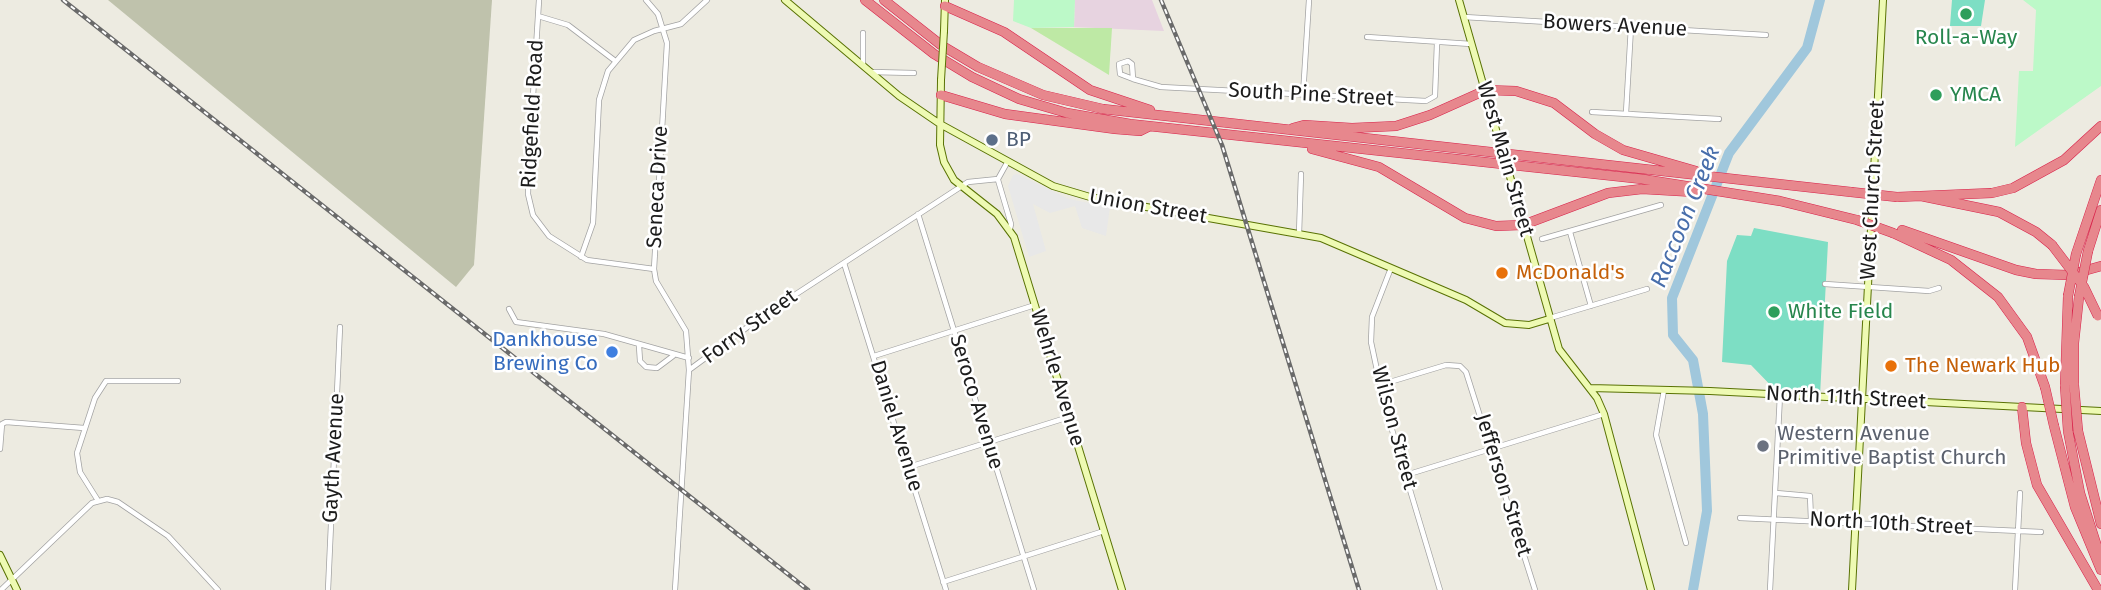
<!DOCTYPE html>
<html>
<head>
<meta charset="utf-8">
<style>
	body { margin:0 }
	canvas { display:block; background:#edebe1 }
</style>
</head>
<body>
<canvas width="2101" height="590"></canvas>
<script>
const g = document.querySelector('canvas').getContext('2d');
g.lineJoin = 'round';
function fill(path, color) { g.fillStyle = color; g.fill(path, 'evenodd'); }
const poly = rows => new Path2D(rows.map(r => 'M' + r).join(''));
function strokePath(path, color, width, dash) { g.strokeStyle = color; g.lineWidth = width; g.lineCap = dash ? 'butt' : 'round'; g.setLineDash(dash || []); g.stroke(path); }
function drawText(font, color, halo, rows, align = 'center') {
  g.font = font + ' "Fira Sans",sans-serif'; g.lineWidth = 5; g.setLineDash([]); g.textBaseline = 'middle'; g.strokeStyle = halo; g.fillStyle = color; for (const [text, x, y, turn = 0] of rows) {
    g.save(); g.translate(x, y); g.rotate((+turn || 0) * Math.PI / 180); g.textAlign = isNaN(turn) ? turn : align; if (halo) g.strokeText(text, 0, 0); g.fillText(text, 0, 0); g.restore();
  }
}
const industrial = poly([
	[1075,0,1152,0,1164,31,1074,27]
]);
const construction = poly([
	[108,0,492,0,474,265,456,287]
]);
const grass = poly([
	[1031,28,1112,28,1109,75]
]);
const park = poly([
	[1014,0,1075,0,1074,27,1031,28,1013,21],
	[2023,0,2101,0,2101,86,2015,147,2019,71,2033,71,2036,10]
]);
const pitch = poly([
	[1952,0,1985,0,1981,26,1950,26],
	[1754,228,1828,242,1820,396,1780,395,1751,365,1722,362,1727,261,1737,235,1751,236]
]);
const parking = poly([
	[1017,174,1069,199,1110,207,1106,236,1082,228,1075,206,1050,213,1033,204,1046,251,1029,257,1008,186,1013,175]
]);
const river = poly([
	[1693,590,1707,511,1703,414,1693,360,1673,335,1672,298,1729,153,1807,48,1820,0]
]);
const street = poly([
	[539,0,529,160,528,194,533,215,549,236,587,260,654,269],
	[646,0,658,14,667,43,654,269,656,281,686,331,689,370],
	[538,16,568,25,614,60],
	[1464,17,1766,35],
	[1367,37,1471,44],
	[863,64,863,33],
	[872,72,914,73],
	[1133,79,1120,74,1119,64,1128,61,1132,64,1133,79,1161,87,1426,101,1435,96,1437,43],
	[1303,95,1309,0],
	[1592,112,1719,119],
	[1626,113,1631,27],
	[998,180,1011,224,1010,229],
	[918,214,1034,590],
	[1570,232,1591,306],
	[1299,234,1301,174],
	[1542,239,1661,205],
	[581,257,593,223,599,100,608,71,634,40,654,31,681,24,707,0],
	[844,263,946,590],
	[1391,268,1372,317,1371,342,1384,403,1440,590],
	[1825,284,1929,291,1939,288],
	[509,309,516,322,604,334,689,358],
	[1550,318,1647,289],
	[639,346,640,361,646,367,657,368,673,356],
	[874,356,1035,305],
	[1380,385,1446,365,1460,366,1466,372,1535,590],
	[1664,390,1656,435,1686,543],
	[0,449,2,424,6,422,84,428],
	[909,467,1069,417],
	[1406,475,1604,414],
	[1776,493,1810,496,1811,520],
	[97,499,80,472,77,453,95,398,106,381,178,381],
	[1740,518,2041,532],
	[943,582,1104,531],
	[1,590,92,503,107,499,118,502,168,536,218,590],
	[328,590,340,327],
	[675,590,689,370,764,315,968,182,998,179,1008,161],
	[1770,590,1780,395],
	[2015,590,2020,493]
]);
const secondary = poly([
	[785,0,899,96,940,124,1053,186,1090,197,1321,238,1466,300,1505,323,1529,325,1549,319],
	[1459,0,1499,140],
	[944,31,945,0],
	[941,80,940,145,944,162,954,180,997,214,1014,237,1122,590],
	[1511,180,1559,349,1597,398,1604,414,1651,590],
	[1590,388,1710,391,2101,411],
	[0,555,17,590],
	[1852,590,1883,0]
]);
const highway = poly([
	[865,0,934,54,972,77,1019,99,1067,113,1130,124,1642,179,1780,201,1857,220],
	[884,0,941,45,978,67,1043,95,1103,109,1851,192],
	[945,6,1004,32,1090,90,1150,110],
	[941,95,1005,114,1115,129,1140,131,1148,127],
	[1293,128,1304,125,1352,128,1396,126,1430,115,1486,90,1516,91,1554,103,1595,134,1623,150,1696,171],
	[1312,149,1379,167,1465,218,1496,226,1523,225,1608,193,1642,189,1694,192],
	[1921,196,1992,193,2013,188,2064,160,2101,126],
	[1897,197,1921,196,1999,212,2036,232,2052,245],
	[1902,230,2016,270,2036,274,2069,275,2101,266],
	[1893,233,1951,260,1998,297,2027,337,2045,387],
	[2088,251,2101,210],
	[2076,254,2101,180],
	[2074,385,2074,343,2079,297],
	[2065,386,2068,296],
	[2022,407,2026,443,2037,485,2098,590],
	[2054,426,2075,507,2101,570],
	[2068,431,2080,493,2101,559],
	[2078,431,2101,524]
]);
const rail = poly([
	[63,0,808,590],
	[1161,0,1222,145,1359,590]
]);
const secondaryBridge = poly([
	[941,80,944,31],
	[1499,140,1511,180]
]);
const highwayBridge = poly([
	[1851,192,1897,197],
	[1857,220,1893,233],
	[2052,245,2084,287,2098,316],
	[2068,296,2076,254],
	[2079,297,2088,251],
	[2074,385,2078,431],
	[2065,386,2068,431],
	[2045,387,2054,426]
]);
const markers = [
	[1966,14,7,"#2e9e5b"],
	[1936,95,7,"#2e9e5b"],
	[992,140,7,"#5c6f8a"],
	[1502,273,7,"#e8710a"],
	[1774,312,7,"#2e9e5b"],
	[612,352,7,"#3f7fe0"],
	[1891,366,7,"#e8710a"],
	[1763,446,7,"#6b7280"]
];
const streetNames = [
	["Bowers Avenue",1615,26,3],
	["South Pine Street",1311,95,3],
	["Ridgefield Road",533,114,-87],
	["West Main Street",1505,159,74],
	["Seneca Drive",658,187,-87],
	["West Church Street",1873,190,-87],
	["Union Street",1148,207,10],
	["Forry Street",750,327,-36],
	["Wehrle Avenue",1057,378,73],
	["North 11th Street",1846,398,3],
	["Seroco Avenue",976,402,73],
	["Daniel Avenue",896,426,73],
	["Wilson Street",1394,428,75],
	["Gayth Avenue",334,458,-87],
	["Jefferson Street",1503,485,73],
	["North 10th Street",1891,524,3]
];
const leisureNames = [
	["Roll-a-Way",1966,38,"center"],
	["YMCA",1950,95],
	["White Field",1788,312]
];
const serviceNames = [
	["BP",1006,140]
];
const foodNames = [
	["McDonald's",1516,273],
	["The Newark Hub",1905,366]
];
const shopNames = [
	["Dankhouse",598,340],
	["Brewing Co",598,364]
];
const worshipNames = [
	["Western Avenue",1777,434],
	["Primitive Baptist Church",1777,458]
];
const waterNames = [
	["Raccoon Creek",1686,217,-68]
];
fill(industrial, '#e7d3e0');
fill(construction, '#bfc2ac');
fill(grass, '#bee9a5');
fill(park, '#bcf9c8');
fill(pitch, '#7ddec4');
fill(parking, '#e8e8e8');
strokePath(river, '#a0c7dc', 10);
strokePath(street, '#a3a3a3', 6);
strokePath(secondary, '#597204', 8);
strokePath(highway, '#d8224a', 10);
strokePath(street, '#fff', 4.5);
strokePath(secondary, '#eefab3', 6);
strokePath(highway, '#e7878d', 9);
strokePath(rail, '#6a6a6a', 4.5);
strokePath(rail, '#fff', 2, [5]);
strokePath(secondaryBridge, '#597204', 8, []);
strokePath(highwayBridge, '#d8224a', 10, []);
strokePath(secondaryBridge, '#eefab3', 6);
strokePath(highwayBridge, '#e7878d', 9);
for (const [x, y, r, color] of markers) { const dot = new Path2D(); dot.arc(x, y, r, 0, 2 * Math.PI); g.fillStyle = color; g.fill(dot); strokePath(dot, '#fff', 2.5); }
drawText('21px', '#1c1c1c', '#fff', streetNames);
drawText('21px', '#27864d', '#fff', leisureNames, 'left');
drawText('21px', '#4e5e75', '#fff', serviceNames, 'left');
drawText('21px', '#c56008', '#fff', foodNames, 'left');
drawText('21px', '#366cbe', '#fff', shopNames, 'right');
drawText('21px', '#5b616d', '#fff', worshipNames, 'left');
drawText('italic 23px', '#486eab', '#fff', waterNames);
</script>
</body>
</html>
